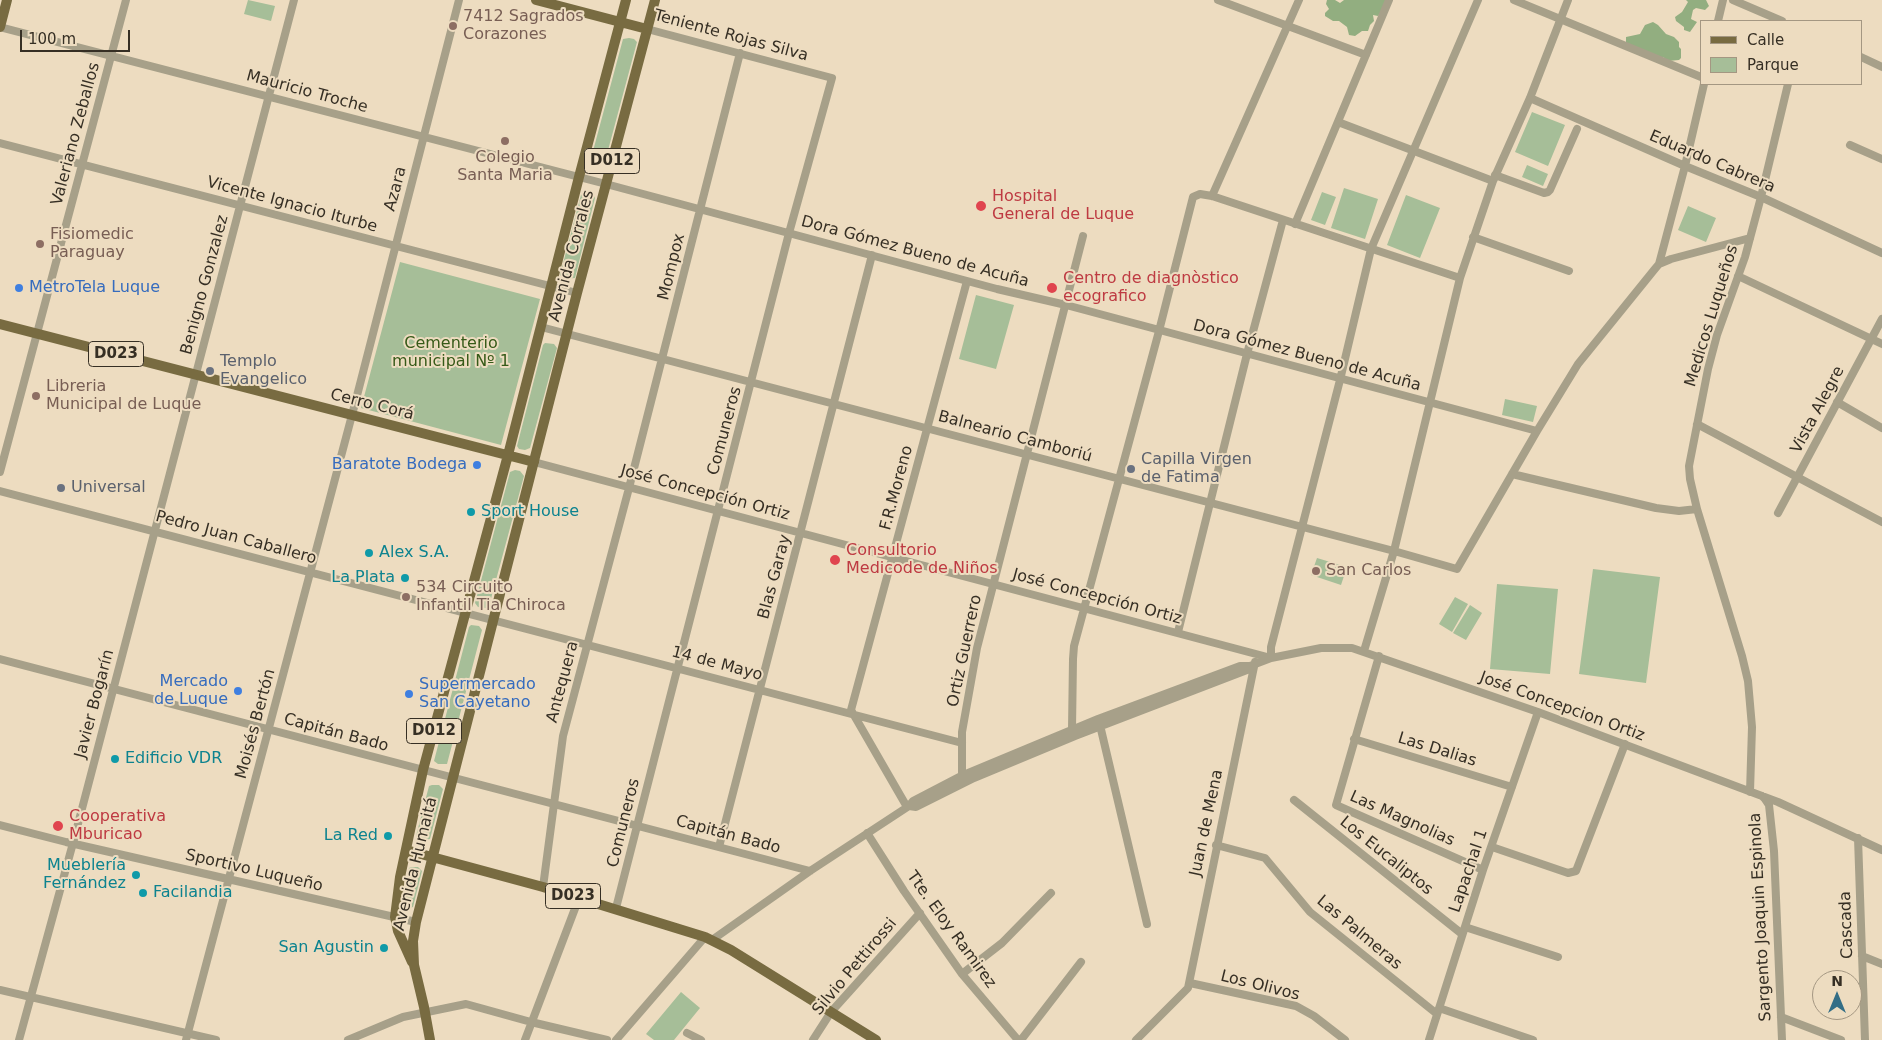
<!DOCTYPE html>
<html>
<head>
<meta charset="utf-8">
<style>
	body { margin:0 }
	#map { position:relative; width:1882px; height:1040px; overflow:hidden; background:#eddcc0; font-family:"DejaVu Sans",sans-serif }
	canvas { display:block }
	.legend { position:absolute; left:1700px; top:20px; width:162px; height:65px; box-sizing:border-box; background:#eddcc0; border:1px solid #a49782; margin:0; padding:6px 9px; list-style:none; font-size:15px; color:#362f24 }
	.legend li { display:flex; align-items:center; gap:10px; height:25px }
	.legend b { width:25px; border:1px solid #a49782 }
	.north { position:absolute; left:1812px; top:970px; width:50px; height:50px; box-sizing:border-box; background:#eddcc0; border:1px solid #a49782; border-radius:50%; rotate:0deg; font-size:14px; font-weight:700; line-height:20px; text-align:center; color:#362f24 }
	.north::after { content:''; display:block; margin:auto; width:18px; height:22px; background:#336e86; clip-path:polygon(50% 0,100% 100%,50% 72%,0 100%) }
	.scale { position:absolute; left:20px; top:30px; width:110px; height:22px; box-sizing:border-box; border:2px solid #362f24; border-top:0; padding-left:6px; font-size:15px; line-height:18px; white-space:nowrap; color:#362f24; -webkit-text-stroke:4px #eddcc0; paint-order:stroke }
</style>
</head>
<body>
<div id="map">
<canvas width="1882" height="1040"></canvas>
<ul class="legend">
<li><b style="height:6px;background:#786b41"></b>Calle</li>
<li><b style="height:14px;background:#a6be98"></b>Parque</li>
</ul>
<div class="north">N</div>
<div class="scale">100 m</div>
</div>
<script>
const g = document.querySelector('canvas').getContext('2d');
g.lineJoin = 'round';
function fill(path, color) { g.fillStyle = color; g.fill(path, 'evenodd'); }
const poly = rows => new Path2D(rows.map(r => 'M' + r).join(''));
function strokePath(path, color, width, dash) { g.strokeStyle = color; g.lineWidth = width; g.lineCap = dash ? 'butt' : 'round'; g.setLineDash(dash || []); g.stroke(path); }
function drawText(font, color, halo, rows, align = 'center') {
  g.font = font + ' "DejaVu Sans",sans-serif'; g.lineWidth = 4; g.setLineDash([]); g.textBaseline = 'middle'; g.strokeStyle = halo; g.fillStyle = color; for (const [text, x, y, turn = 0] of rows) {
    g.save(); g.translate(x, y); g.rotate((+turn || 0) * Math.PI / 180); g.textAlign = isNaN(turn) ? turn : align; if (halo) g.strokeText(text, 0, 0); g.fillText(text, 0, 0); g.restore();
  }
}
const green = poly([
	[248,0,275,6,271,21,244,14],
	[629,38,634,39,637,42,603,169,592,170,589,166,623,39],
	[1532,112,1565,125,1548,166,1515,152],
	[1527,165,1548,174,1543,186,1522,177],
	[1344,188,1378,199,1365,239,1331,228],
	[586,192,593,194,595,198,575,278,564,279,560,275,581,195],
	[1322,192,1336,197,1325,225,1311,220],
	[1406,195,1440,208,1420,258,1387,245],
	[1688,206,1716,218,1706,242,1678,230],
	[400,262,540,299,501,445,361,408],
	[976,295,1014,305,996,369,959,359],
	[545,343,554,344,557,348,530,448,525,450,519,449,517,446,543,345],
	[1505,399,1537,406,1533,422,1502,415],
	[515,470,520,471,524,476,489,606,486,608,478,607,475,603,510,472],
	[1317,558,1347,567,1341,585,1311,575],
	[1593,569,1660,577,1646,683,1579,674],
	[1497,584,1558,589,1550,674,1490,669],
	[1455,597,1468,604,1452,632,1439,624],
	[1470,605,1482,613,1466,640,1453,633],
	[471,625,479,626,482,630,447,764,438,764,434,761,469,627],
	[432,785,439,785,443,789,430,839,424,840,418,838,416,836,429,786],
	[412,867,418,867,422,871,413,907,408,909,402,907,402,905,409,868],
	[681,992,700,1008,674,1040,654,1040,646,1034]
]);
const forest = poly([
	[1327,0,1335,0,1340,3,1344,0,1390,0,1378,16,1373,15,1374,21,1370,25,1368,31,1362,31,1355,36,1349,35,1347,27,1339,21,1333,21,1325,16,1325,13,1329,9,1326,4],
	[1686,0,1706,0,1709,6,1705,10,1696,8,1693,10,1691,19,1697,22,1690,32,1684,30,1684,27,1676,21,1675,17,1682,12,1688,2],
	[1653,22,1658,25,1666,34,1674,37,1679,42,1679,47,1681,49,1681,58,1679,60,1668,61,1663,57,1657,58,1626,43,1626,37,1640,34,1645,25]
]);
const minor = poly([
	[1218,0,1366,55],
	[1514,0,1701,77],
	[1733,0,1782,21],
	[1718,21,1723,0],
	[0,27,606,184,997,289,1066,305,1537,431],
	[1861,57,1882,67],
	[1530,98,1685,166,1761,197,1882,253],
	[1338,122,1493,181],
	[0,143,577,293],
	[1850,145,1882,159],
	[1495,175,1544,193,1548,192,1550,190,1577,129],
	[1212,196,1299,0],
	[1295,224,1389,0],
	[1473,237,1569,271],
	[1659,264,1685,166,1704,84],
	[1738,276,1882,344],
	[541,327,1394,551,1457,569,1537,431,1578,364,1654,270,1659,264,1671,259,1750,238],
	[1837,402,1882,428],
	[1697,424,1882,522],
	[534,462,1271,658],
	[0,472,126,0],
	[1512,474,1656,508,1679,511,1697,509],
	[0,491,962,743],
	[1778,513,1882,319],
	[1178,632,1247,354,1283,220],
	[1364,651,1394,551,1460,278,1493,181,1530,98,1568,0],
	[1379,656,1336,805,1483,870],
	[1271,658,1271,647,1340,380,1371,249,1478,0],
	[0,659,810,871],
	[1099,721,1147,924],
	[1072,729,1073,659,1074,646,1159,331,1193,197,1200,194,1212,196,1460,278],
	[1354,739,1512,787],
	[962,780,962,732,977,648,1083,236],
	[1750,792,1752,727,1748,681,1742,656,1697,509,1690,479,1689,466,1708,369,1717,335,1745,257,1761,197,1788,84],
	[1762,796,1765,799,1769,805,1774,851,1782,1040],
	[1294,800,1462,934],
	[909,806,916,807,974,778,1075,736,1247,670,1250,666,1271,658,1321,648,1352,648,1538,712,1778,802,1882,850],
	[907,807,851,710,967,281],
	[0,825,66,842,416,922],
	[867,833,904,891,962,974,1018,1040],
	[1858,838,1865,1040],
	[1216,845,1265,858,1310,912,1437,1014],
	[719,847,872,255],
	[1492,847,1568,873,1576,871,1625,744],
	[543,887,563,736,629,488,740,53],
	[616,908,789,233,832,78,647,29],
	[1465,927,1558,957],
	[712,940,810,871,909,806,913,801,961,776,1098,719,1240,666,1250,666],
	[1862,956,1882,964],
	[962,974,1002,943,1051,893],
	[1190,983,1296,1006,1314,1016,1345,1040],
	[0,990,216,1040],
	[1439,1008,1533,1040],
	[1781,1017,1841,1040],
	[687,1033,701,1040],
	[19,1040,73,843,294,0],
	[186,1040,352,415,459,0],
	[348,1040,403,1017,466,1004,531,1022,607,1040],
	[525,1040,579,898],
	[616,1040,705,937],
	[813,1040,831,1012,920,913],
	[1021,1040,1081,962],
	[1136,1040,1188,988,1255,662],
	[1429,1040,1483,870,1538,712]
]);
const major = poly([
	[536,0,647,29],
	[0,27,7,0],
	[0,324,534,462],
	[406,850,543,887,705,937,731,950,876,1040],
	[412,962,398,931,395,917,400,877,423,770,508,455,579,177,626,0],
	[430,1040,424,1007,414,965,413,941,416,922,577,293,655,0]
]);
const markers = [
	[453,26,5,"#8d6e63"],
	[505,141,5,"#8d6e63"],
	[981,206,6,"#e0444e"],
	[40,244,5,"#8d6e63"],
	[19,288,5,"#3f7fe0"],
	[1052,288,6,"#e0444e"],
	[210,371,5,"#6b7280"],
	[36,396,5,"#8d6e63"],
	[477,465,5,"#3f7fe0"],
	[1131,469,5,"#6b7280"],
	[61,488,5,"#6b7280"],
	[471,512,5,"#0f9aa8"],
	[369,553,5,"#0f9aa8"],
	[835,560,6,"#e0444e"],
	[1316,571,5,"#8d6e63"],
	[405,578,5,"#0f9aa8"],
	[406,597,5,"#8d6e63"],
	[238,691,5,"#3f7fe0"],
	[409,694,5,"#3f7fe0"],
	[115,759,5,"#0f9aa8"],
	[58,826,6,"#e0444e"],
	[388,836,5,"#0f9aa8"],
	[136,875,5,"#0f9aa8"],
	[143,893,5,"#0f9aa8"],
	[384,948,5,"#0f9aa8"]
];
const shields = [
	[612,161,55],
	[116,354,55],
	[434,731,55],
	[573,896,55]
];
const shieldNames = [
	["D012",612,161],
	["D023",116,354],
	["D012",434,731],
	["D023",573,896]
];
const educationNames = [
	["7412 Sagrados",463,17],
	["Corazones",463,35],
	["Colegio",505,158,"center"],
	["Santa Maria",505,176,"center"],
	["Fisiomedic",50,235],
	["Paraguay",50,253],
	["Libreria",46,387],
	["Municipal de Luque",46,405],
	["San Carlos",1326,571],
	["534 Circuito",416,588],
	["Infantil Tia Chiroca",416,606]
];
const streetNames = [
	["Teniente Rojas Silva",731,36,15],
	["Mauricio Troche",307,92,15],
	["Valeriano Zeballos",76,134,-75],
	["Eduardo Cabrera",1712,162,23],
	["Azara",396,189,-75],
	["Vicente Ignacio Iturbe",292,205,15],
	["Dora Gómez Bueno de Acuña",915,252,15],
	["Avenida Corrales",572,256,-75],
	["Mompox",672,267,-76],
	["Benigno Gonzalez",205,285,-75],
	["Medicos Luqueños",1712,316,-73],
	["Dora Gómez Bueno de Acuña",1307,356,15],
	["Cerro Corá",372,405,14],
	["Vista Alegre",1818,410,-62],
	["Comuneros",725,431,-75],
	["Balneario Camboriú",1015,437,15],
	["F.R.Moreno",897,488,-75],
	["José Concepción Ortiz",705,493,15],
	["Pedro Juan Caballero",236,538,15],
	["Blas Garay",775,577,-75],
	["José Concepción Ortiz",1097,597,15],
	["Ortiz Guerrero",965,651,-78],
	["14 de Mayo",717,664,15],
	["Antequera",563,682,-75],
	["Javier Bogarín",95,704,-75],
	["José Concepcion Ortiz",1562,707,20],
	["Moisés Bertón",256,724,-75],
	["Capitán Bado",336,733,15],
	["Las Dalias",1437,750,17],
	["Las Magnolias",1402,819,24],
	["Comuneros",624,823,-76],
	["Juan de Mena",1207,823,-78],
	["Capitán Bado",728,835,15],
	["Los Eucaliptos",1386,856,39],
	["Avenida Humaitá",416,864,-76],
	["Sportivo Luqueño",254,871,13],
	["Lapachal 1",1469,871,-71],
	["Sargento Joaquin Espinola",1761,917,-93],
	["Cascada",1847,925,-92],
	["Tte. Eloy Ramirez",951,930,54],
	["Las Palmeras",1359,933,40],
	["Silvio Pettirossi",855,967,-50],
	["Los Olivos",1260,986,14]
];
const healthNames = [
	["Hospital",992,197],
	["General de Luque",992,215],
	["Centro de diagnòstico",1063,279],
	["ecografico",1063,297],
	["Consultorio",846,551],
	["Medicode de Niños",846,569],
	["Cooperativa",69,817],
	["Mburicao",69,835]
];
const shopNames = [
	["MetroTela Luque",29,288],
	["Baratote Bodega",467,465,"right"],
	["Mercado",228,682,"right"],
	["de Luque",228,700,"right"],
	["Supermercado",419,685],
	["San Cayetano",419,703]
];
const parkNames = [
	["Cementerio",451,344],
	["municipal Nº 1",451,362]
];
const worshipNames = [
	["Templo",220,362],
	["Evangelico",220,380],
	["Capilla Virgen",1141,460],
	["de Fatima",1141,478],
	["Universal",71,488]
];
const cultureNames = [
	["Sport House",481,512],
	["Alex S.A.",379,553],
	["La Plata",395,578,"right"],
	["Edificio VDR",125,759],
	["La Red",378,836,"right"],
	["Mueblería",126,866,"right"],
	["Fernández",126,884,"right"],
	["Facilandia",153,893],
	["San Agustin",374,948,"right"]
];
fill(green, '#a6be98');
fill(forest, '#92ae80');
strokePath(minor, '#a7a089', 8);
strokePath(major, '#786b41', 10);
for (const [x, y, r, color] of markers) { const dot = new Path2D(); dot.arc(x, y, r, 0, 2 * Math.PI); g.fillStyle = color; g.fill(dot); strokePath(dot, '#eddcc0', 2); }
for (const [x, y, w] of shields) { const box = new Path2D(); box.roundRect(x - w / 2, y - 12.5, w, 25, 4); g.fillStyle = '#eddcc0'; g.fill(box); strokePath(box, '#362f24', 1); }
drawText('bold 15px', '#362f24', null, shieldNames);
drawText('16px', '#785e54', '#eddcc0', educationNames, 'left');
drawText('16px', '#362f24', '#eddcc0', streetNames);
drawText('16px', '#be3a42', '#eddcc0', healthNames, 'left');
drawText('16px', '#366cbe', '#eddcc0', shopNames, 'left');
drawText('16px', '#365a18', '#eddcc0', parkNames);
drawText('16px', '#5b616d', '#eddcc0', worshipNames, 'left');
drawText('16px', '#0d838f', '#eddcc0', cultureNames, 'left');
</script>
</body>
</html>
